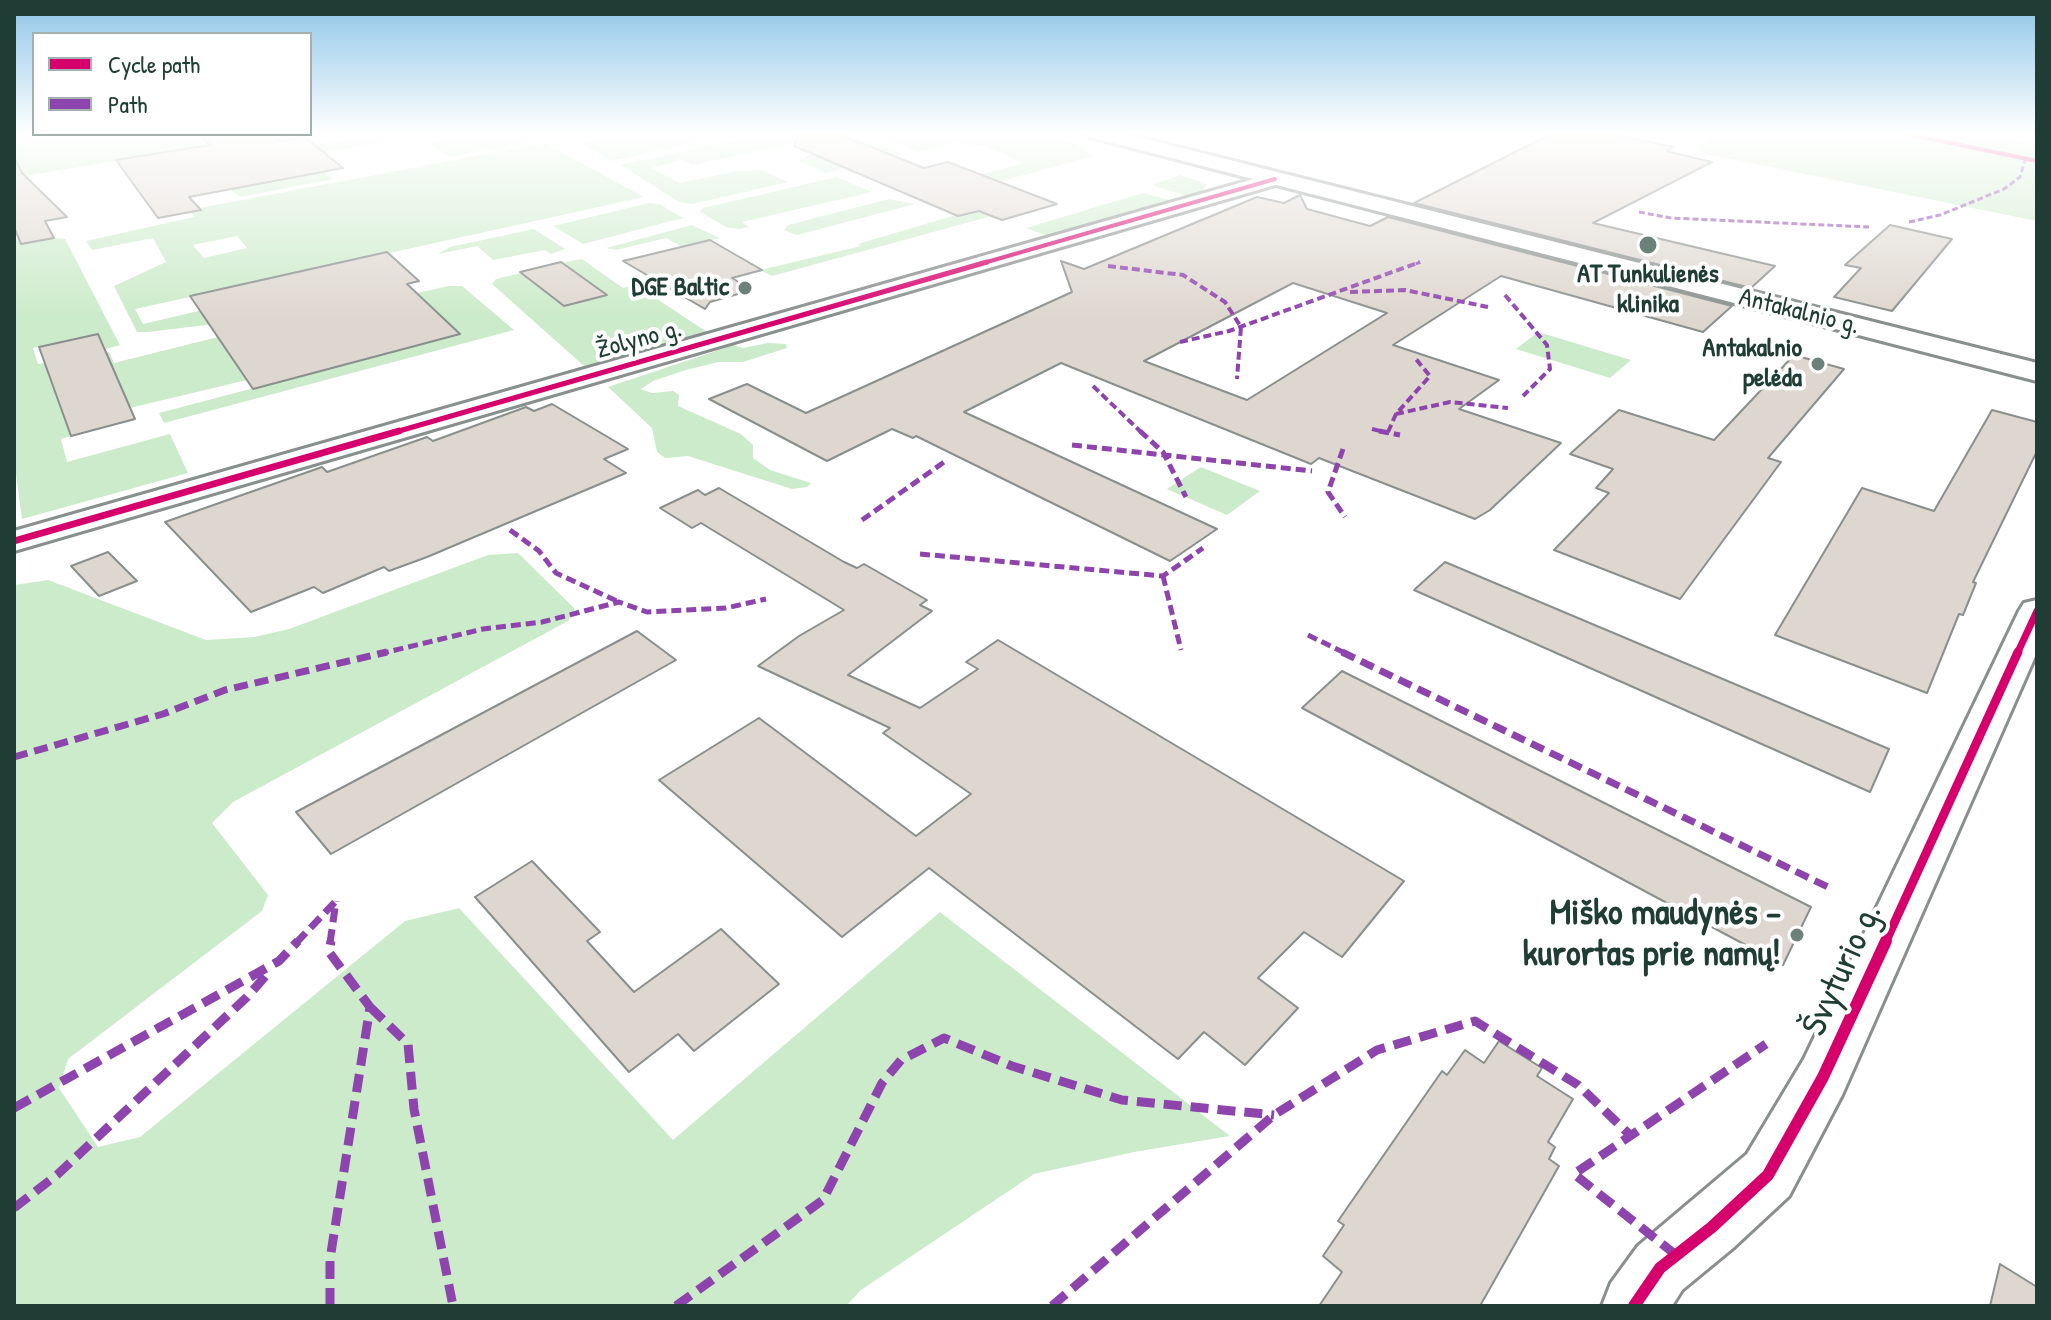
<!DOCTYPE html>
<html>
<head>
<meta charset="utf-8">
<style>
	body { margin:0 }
	#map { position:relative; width:2051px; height:1320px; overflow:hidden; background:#fff; font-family:"Patrick Hand",sans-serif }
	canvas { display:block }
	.frame { position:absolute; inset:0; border:16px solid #1f3d34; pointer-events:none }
	.legend { position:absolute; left:32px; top:32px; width:280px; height:104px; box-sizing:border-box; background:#fff; border:2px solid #a5b1ae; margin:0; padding:10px 14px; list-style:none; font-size:24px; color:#1f3d34 }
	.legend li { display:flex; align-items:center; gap:16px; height:40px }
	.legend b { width:40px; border:2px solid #a5b1ae }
</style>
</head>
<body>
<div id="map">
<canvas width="2051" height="1320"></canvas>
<div class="frame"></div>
<ul class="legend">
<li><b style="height:10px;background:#d6006c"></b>Cycle path</li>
<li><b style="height:10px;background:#8e44ad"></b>Path</li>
</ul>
</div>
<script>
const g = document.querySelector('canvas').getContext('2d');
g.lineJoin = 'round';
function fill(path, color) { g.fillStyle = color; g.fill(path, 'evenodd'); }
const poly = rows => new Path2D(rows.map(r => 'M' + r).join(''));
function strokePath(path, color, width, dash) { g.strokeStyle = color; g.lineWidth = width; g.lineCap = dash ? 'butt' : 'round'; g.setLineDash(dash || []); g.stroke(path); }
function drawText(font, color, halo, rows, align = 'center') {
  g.font = font + ' "Patrick Hand",sans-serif'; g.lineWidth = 8; g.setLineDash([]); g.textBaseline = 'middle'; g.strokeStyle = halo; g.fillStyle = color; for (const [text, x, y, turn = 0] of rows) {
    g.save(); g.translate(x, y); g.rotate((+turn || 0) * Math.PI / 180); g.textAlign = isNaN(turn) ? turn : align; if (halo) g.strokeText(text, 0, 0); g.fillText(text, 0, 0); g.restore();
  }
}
const green = poly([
	[383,133,457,133,427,139,422,135,307,156,262,154],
	[474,133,533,133,543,139,449,157,426,142],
	[624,133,706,133,715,138,612,161,580,143],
	[767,133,788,133,805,141,693,165,683,160,651,168,680,183,737,171,762,170,788,182,692,204,679,202,621,165],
	[869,133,1038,133,1041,138,1065,139,1094,156,979,187,962,180,1023,163,983,145,969,146,958,142,918,152],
	[1717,133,1984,133,2037,144,2037,221,1701,153,1698,149],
	[35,134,188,134,190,138,200,137,209,145,14,178,14,137],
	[870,141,902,154,826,173,799,161,808,155],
	[544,143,644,197,135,309,143,324,258,297,401,278,206,325,148,332,137,332,114,286,166,262,153,238,92,250,86,241,194,217,192,211,200,208],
	[237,236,247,248,204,258,193,245],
	[323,172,333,179,241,197,229,189],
	[1180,175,1207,184,1201,192,1187,196,1152,185],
	[837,177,872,192,742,222,749,227,739,229,726,227,700,212,703,208],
	[1143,193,1173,201,1048,236,1026,228],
	[889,199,915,204,797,235,784,230,788,225],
	[649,203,659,204,683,218,583,244,553,226],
	[976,209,992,216,772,276,760,270,861,246,858,244],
	[692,225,720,238,682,247,666,238,616,250,606,248],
	[534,229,565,249,551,254,545,250,493,260,477,246,438,254,450,247],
	[54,238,65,239,120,345,106,349,99,334,33,348,38,364,109,352,114,363,218,337,247,380,130,408,127,400,64,417,71,436,61,439,67,462,170,434,188,473,22,519,14,459,14,240,19,239,21,244],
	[582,259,623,288,636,285,707,332,584,366,492,284,496,279,521,273,564,306,606,295,562,263],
	[449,286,462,286,514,330,164,423,159,413,459,334,417,293],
	[1538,332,1631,360,1610,378,1516,349],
	[768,343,786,344,787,348,743,362,719,362,686,370,653,381,641,389,652,393,673,391,679,395,678,406,741,434,753,445,753,458,770,470,811,483,807,487,792,489,688,456,665,458,657,452,652,428,608,387,734,345,743,348],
	[1201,467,1260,491,1227,515,1167,489],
	[518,553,575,609,568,621,233,802,212,823,268,895,262,911,68,1059,59,1088,98,1147,140,1137,405,921,459,908,673,1140,940,912,1230,1136,1134,1152,1034,1174,861,1290,846,1306,14,1306,14,585,48,580,206,640,255,637,289,629,488,555]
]);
const building = poly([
	[799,133,836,133,924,168,948,162,1057,204,1002,220,979,211,958,216,794,146,799,133],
	[1553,133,1616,135,1674,147,1666,151,1712,162,1593,223,1775,266,1751,288,1414,203,1553,133],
	[199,134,271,134,280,141,305,137,343,168,189,197,201,210,158,218,116,160,210,145,199,134],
	[14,157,22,173,67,217,45,221,54,238,21,244,14,227,14,157],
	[1300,195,1307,209,1370,226,1388,217,1732,306,1703,332,1501,276,1393,345,1499,380,1459,409,1561,443,1490,510,1475,519,1319,458,1311,464,1061,363,964,412,1217,529,1170,561,916,436,913,438,892,429,827,461,709,399,747,384,806,413,1072,292,1061,261,1084,269,1257,197,1284,203,1300,195],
	[1293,283,1387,313,1247,400,1144,361,1293,283],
	[1890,225,1952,239,1892,311,1834,297,1861,268,1845,265,1890,225],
	[710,240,762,270,732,278,752,290,710,302,705,309,623,261,710,240],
	[387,252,419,281,407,284,460,334,253,389,190,296,387,252],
	[561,262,607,295,564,306,520,272,561,262],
	[98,334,135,419,71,436,39,347,98,334],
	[1794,355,1844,369,1768,458,1781,462,1680,599,1554,550,1609,493,1596,488,1613,469,1570,454,1619,410,1714,440,1794,355],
	[552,404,628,449,604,459,626,473,427,557,389,571,384,567,323,593,314,587,251,612,165,522,322,467,327,472,427,437,433,441,526,407,534,411,552,404],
	[1992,410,2037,422,2037,451,1973,582,1976,583,1963,615,1959,614,1927,693,1775,635,1862,488,1934,511,1992,410],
	[719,488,844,562,857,568,864,564,927,600,920,605,932,611,848,675,920,708,978,669,966,662,998,640,1404,881,1342,957,1304,932,1258,978,1298,1008,1245,1065,1204,1032,1178,1059,929,868,842,937,659,780,759,718,916,836,971,794,883,733,890,728,758,666,799,636,844,610,701,523,692,528,660,508,698,490,705,495,719,488],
	[108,552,137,581,99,596,71,566,108,552],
	[1445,562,1889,749,1870,792,1414,590,1445,562],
	[637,631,676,660,331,854,296,812,637,631],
	[1342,671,1811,907,1783,965,1302,708,1342,671],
	[532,861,600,932,587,941,634,992,721,929,779,984,694,1051,678,1034,629,1072,475,897,532,861],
	[1499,1041,1542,1068,1537,1076,1573,1099,1548,1142,1555,1147,1549,1159,1559,1166,1480,1306,1319,1306,1342,1272,1323,1256,1344,1225,1338,1221,1442,1071,1447,1075,1465,1050,1484,1063,1499,1041],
	[2000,1264,2037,1287,2037,1306,1990,1306,2000,1264]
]);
const minor = poly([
	[1275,173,1282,175,1282,183,14,551,14,531,1275,173],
	[2037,600,2037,652,1842,1095,1789,1196,1733,1248,1682,1290,1672,1306,1602,1306,1611,1283,1638,1246,1747,1154,1804,1059,2019,611,2024,603,2037,600]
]);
const primary = poly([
	[1087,133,1122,133,2037,363,2037,381,1090,137,1087,133]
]);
const quietFar4 = poly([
	[1639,212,1671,218,1869,227],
	[1909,222,1940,215,2004,189,2020,177,2026,158],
	[1416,264,1420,262]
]);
const quietFar3 = poly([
	[1108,266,1183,275,1225,302,1241,327,1237,379],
	[1350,292,1405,290,1488,307],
	[1505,295,1547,345,1550,369,1523,396],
	[1180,342,1229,331,1420,262],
	[1093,386,1142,433],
	[1396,414,1450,402,1508,408],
	[1372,429,1389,433],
	[1388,432,1396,414,1430,376,1415,358]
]);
const quietFar2 = poly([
	[1140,431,1163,452,1186,497],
	[1379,431,1400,435],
	[1072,445,1312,471],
	[1343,449,1328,492,1345,517],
	[862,520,947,460],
	[510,530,539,551,556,573,619,602],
	[920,554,1163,576,1203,548],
	[1163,576,1181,650],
	[1308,635,1347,654],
	[379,654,483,629,542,622,619,602,647,612,726,608,766,599]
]);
const quietFar1 = poly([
	[1342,652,1828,887],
	[14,757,163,714,225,690,387,652],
	[296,943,336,901],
	[330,943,336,901]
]);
const quiet = poly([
	[370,1007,408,1044,414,1109,453,1306],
	[14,1108,279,961,298,941],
	[14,1208,58,1174,247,997,269,972],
	[1676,1255,1574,1174,1766,1044],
	[330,1306,330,1259,370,1007,329,952,331,941],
	[676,1306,823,1200,882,1083,901,1060,944,1038,1012,1066,1122,1100,1274,1115],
	[1052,1306,1274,1115,1377,1050,1475,1021,1578,1085,1631,1136]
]);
const cyclewayFar4 = poly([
	[1903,133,2037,161],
	[980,264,1275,179]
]);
const cyclewayFar3 = poly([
	[392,433,987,262]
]);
const cyclewayFar2 = poly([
	[14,541,399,431],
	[2017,654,2037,611]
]);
const cyclewayFar1 = poly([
	[1885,943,2018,652]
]);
const cycleway = poly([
	[1634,1306,1660,1268,1712,1227,1768,1175,1823,1077,1886,941]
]);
const markers = [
	[1648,245,10,"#6d817b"],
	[745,288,8,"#6d817b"],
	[1818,364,8,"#6d817b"],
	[1797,935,8,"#6d817b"]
];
const farPoinames = [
	["AT Tunkulienės",1648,275,"center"],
	["klinika",1648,305,"center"],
	["DGE Baltic",729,288],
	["Antakalnio",1802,349],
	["pelėda",1802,379]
];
const farStreetnames = [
	["Antakalnio g.",1799,312,14],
	["Žolyno g.",639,340,-15]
];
const nearPoinames = [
	["Miško maudynės –",1781,914],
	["kurortas prie namų!",1781,955]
];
const nearStreetnames = [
	["Švyturio g.",1843,970,-65]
];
fill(green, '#ccebca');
fill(building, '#ded7cf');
strokePath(building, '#898f8d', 2);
strokePath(minor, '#898f8d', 6);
strokePath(primary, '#898f8d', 6);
fill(minor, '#fff');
fill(primary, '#fff');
strokePath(quietFar4, '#8e44ad', 3, [6, 3]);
strokePath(quietFar3, '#8e44ad', 4, [8, 4]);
strokePath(quietFar2, '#8e44ad', 5, [10, 5]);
strokePath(quietFar1, '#8e44ad', 7, [14, 7]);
strokePath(quiet, '#8e44ad', 9, [18, 9]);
strokePath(cyclewayFar4, '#d6006c', 4);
strokePath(cyclewayFar3, '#d6006c', 5);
strokePath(cyclewayFar2, '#d6006c', 7);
strokePath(cyclewayFar1, '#d6006c', 9);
strokePath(cycleway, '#d6006c', 12);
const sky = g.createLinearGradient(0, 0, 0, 318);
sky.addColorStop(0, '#8ec5e8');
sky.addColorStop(0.42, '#fff');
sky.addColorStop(1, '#ffffff00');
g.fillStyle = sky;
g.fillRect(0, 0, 2051, 318);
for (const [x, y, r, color] of markers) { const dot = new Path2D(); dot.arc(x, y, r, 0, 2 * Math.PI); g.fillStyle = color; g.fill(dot); strokePath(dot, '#fff', 3); }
drawText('bold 26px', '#1f3d34', '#fff', farPoinames, 'right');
drawText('26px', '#1f3d34', '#fff', farStreetnames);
drawText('bold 36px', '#1f3d34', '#fff', nearPoinames, 'right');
drawText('36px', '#1f3d34', '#fff', nearStreetnames);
</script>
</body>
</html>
